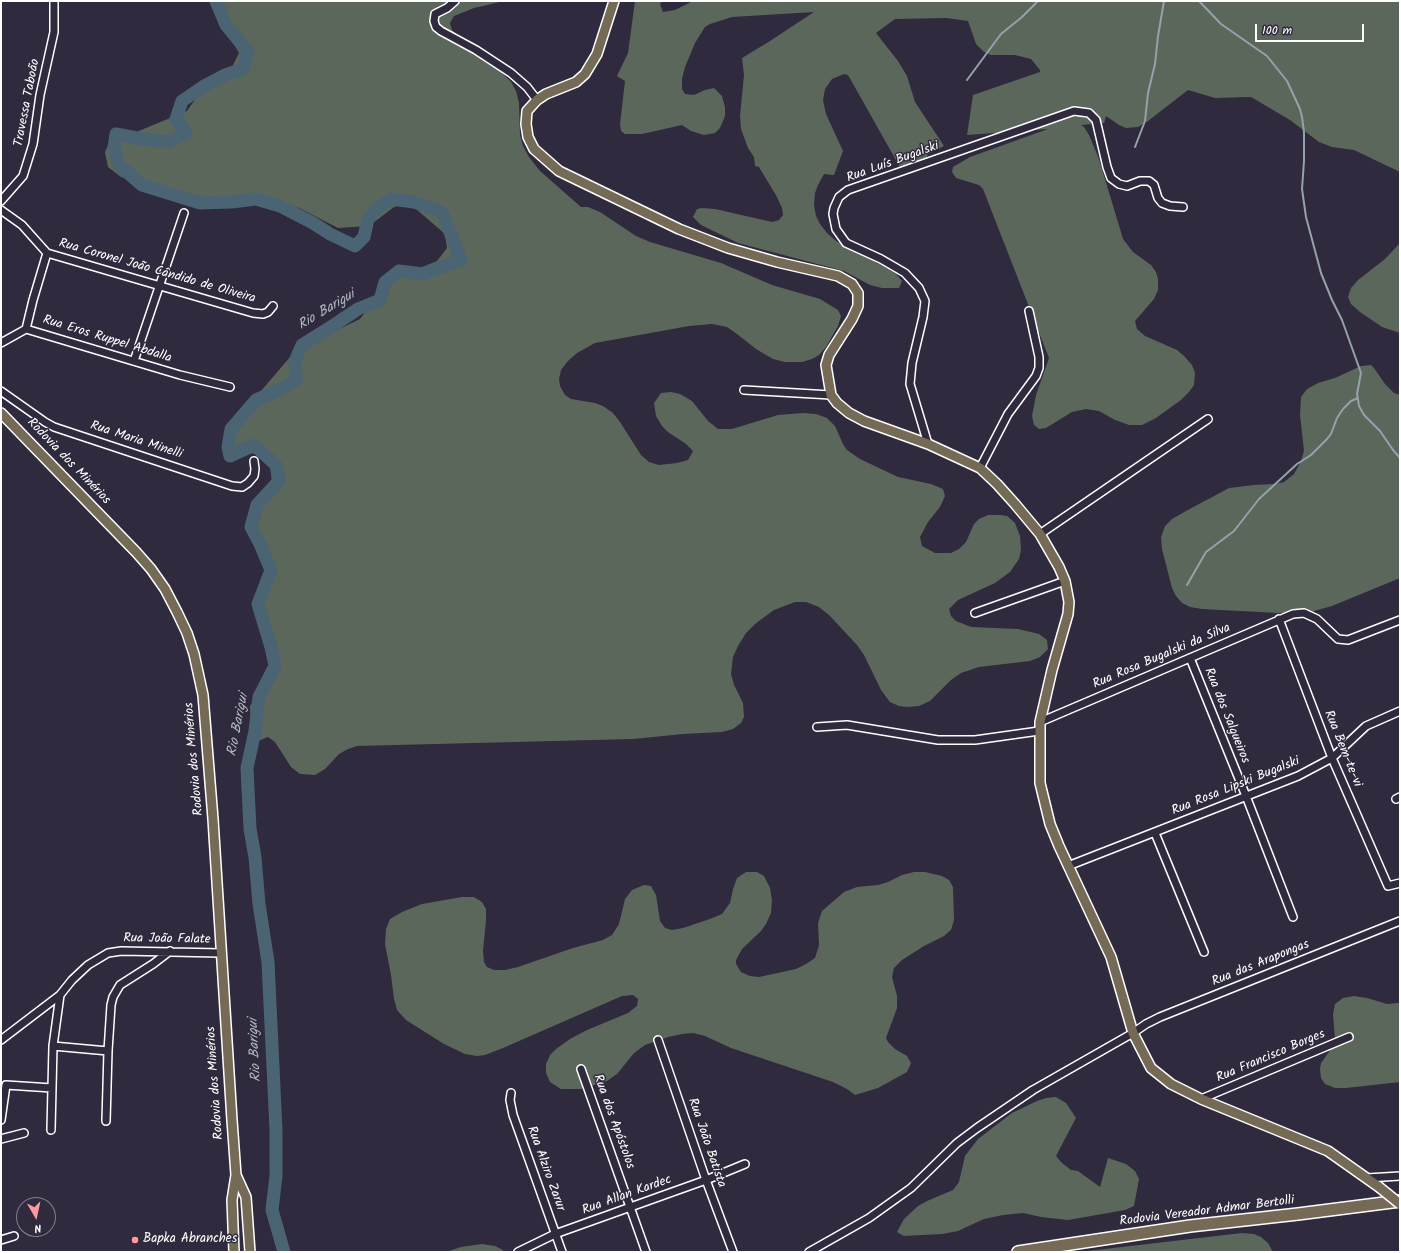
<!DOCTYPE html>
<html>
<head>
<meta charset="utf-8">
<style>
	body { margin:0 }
	#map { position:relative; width:1401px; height:1253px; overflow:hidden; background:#2f2a3d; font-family:Kalam,sans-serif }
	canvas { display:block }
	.frame { position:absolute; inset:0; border:2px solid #fff; pointer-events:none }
	.north { position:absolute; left:16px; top:1197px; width:40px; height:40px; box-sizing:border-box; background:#2f2a3d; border:1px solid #827f8b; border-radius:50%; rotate:171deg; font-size:11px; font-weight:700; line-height:16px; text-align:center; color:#fff }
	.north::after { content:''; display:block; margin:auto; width:14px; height:18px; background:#ff9aa2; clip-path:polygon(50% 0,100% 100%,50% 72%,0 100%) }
	.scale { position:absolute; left:1255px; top:24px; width:109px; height:18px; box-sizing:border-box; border:2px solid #fff; border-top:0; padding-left:5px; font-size:12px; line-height:14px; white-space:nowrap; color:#fff; -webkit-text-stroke:3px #2f2a3d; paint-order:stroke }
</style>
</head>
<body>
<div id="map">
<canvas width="1401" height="1253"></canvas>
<div class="frame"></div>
<div class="north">N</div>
<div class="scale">100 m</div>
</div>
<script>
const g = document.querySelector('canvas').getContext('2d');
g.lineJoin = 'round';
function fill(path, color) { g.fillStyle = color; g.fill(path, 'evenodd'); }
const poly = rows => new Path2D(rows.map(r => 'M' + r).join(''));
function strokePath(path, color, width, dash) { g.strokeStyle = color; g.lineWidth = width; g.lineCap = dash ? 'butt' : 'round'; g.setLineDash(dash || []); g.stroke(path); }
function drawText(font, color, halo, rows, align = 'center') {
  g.font = font + ' Kalam,sans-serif'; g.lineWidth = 3; g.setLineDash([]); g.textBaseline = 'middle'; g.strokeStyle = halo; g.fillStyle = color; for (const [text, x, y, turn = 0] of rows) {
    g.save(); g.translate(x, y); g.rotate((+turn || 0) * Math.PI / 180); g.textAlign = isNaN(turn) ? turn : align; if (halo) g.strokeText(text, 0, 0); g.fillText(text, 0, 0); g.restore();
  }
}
const green = poly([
	[210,1,504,1,474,8,454,16,450,23,452,30,461,39,502,73,511,82,516,91,519,103,520,135,523,146,529,157,540,171,581,207,588,207,600,212,636,236,650,242,721,263,772,285,820,299,838,310,841,316,838,326,826,347,819,355,812,359,802,362,785,362,773,359,756,349,737,334,727,327,712,324,689,326,595,343,577,353,568,361,561,370,559,379,560,386,565,395,571,399,595,403,603,406,613,413,620,422,641,455,649,462,659,465,677,463,688,460,693,451,686,444,668,432,662,426,656,416,654,403,661,393,671,392,680,394,692,401,708,421,718,429,732,429,778,415,803,413,816,414,827,418,835,426,843,444,847,450,860,459,898,477,931,484,943,489,945,496,940,507,928,522,920,537,922,546,935,553,951,553,959,549,966,542,974,524,979,519,988,515,1000,515,1007,516,1015,523,1020,536,1021,550,1019,559,1010,572,995,583,958,600,949,609,951,616,956,621,971,627,1018,629,1039,634,1047,640,1048,649,1040,657,1030,661,979,667,961,673,951,680,930,701,919,706,907,707,899,706,890,702,881,690,864,655,857,645,829,615,819,607,806,602,795,602,774,610,755,624,746,633,738,646,733,657,731,674,734,685,743,703,744,717,741,723,733,729,722,732,683,734,633,739,357,746,348,749,339,754,325,769,315,775,300,774,291,767,275,742,268,737,258,741,252,751,250,706,268,679,270,662,259,621,268,566,252,528,250,511,272,488,271,465,264,453,241,454,234,451,233,436,238,418,296,350,360,319,390,280,437,261,447,248,445,234,409,203,394,207,369,226,338,228,299,208,252,197,175,198,146,183,121,177,108,167,105,152,112,137,134,133,187,111,210,78,232,67,239,53],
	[635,1,662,1,660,4,663,12,675,10,693,1,1400,1,1400,172,1354,150,1332,147,1319,142,1290,120,1251,97,1215,98,1188,90,1148,121,1138,127,1126,128,1119,125,1106,116,1104,123,1081,125,1084,127,1089,135,1099,159,1123,239,1133,252,1151,265,1156,272,1158,279,1158,290,1154,299,1135,321,1137,329,1145,336,1177,350,1184,356,1192,365,1195,373,1194,385,1189,392,1181,400,1156,418,1142,425,1129,425,1115,420,1099,411,1086,409,1072,412,1046,428,1039,429,1034,425,1032,416,1036,395,1049,358,983,189,979,185,956,178,952,172,953,167,970,157,1048,129,967,135,973,95,1040,72,1040,70,1031,59,1015,55,991,55,984,52,976,44,968,21,946,18,895,19,876,33,898,61,907,76,915,102,944,146,928,154,924,164,915,165,912,163,901,169,848,75,844,74,832,79,825,89,823,100,826,114,843,151,834,175,824,174,818,185,815,193,814,205,816,216,820,224,827,233,836,241,885,267,896,274,902,281,899,288,882,288,870,285,844,271,738,243,701,225,693,217,697,209,702,208,715,209,772,222,779,220,783,215,782,208,777,197,759,167,755,166,754,157,748,148,741,129,740,116,744,75,742,58,770,41,814,12,732,17,710,24,705,27,695,43,685,67,682,79,682,89,685,94,694,95,705,90,714,88,722,96,725,107,725,116,720,128,715,133,704,135,691,131,682,125,642,134,625,134,621,131,620,124,625,81,617,76,628,53],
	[1400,243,1400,333,1382,327,1360,312,1351,304,1348,297,1351,288,1358,280,1385,259],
	[1371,365,1374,368,1385,384,1394,393,1400,395,1400,578,1332,606,1307,613,1278,613,1202,609,1190,607,1182,603,1176,596,1172,588,1162,549,1161,537,1165,526,1172,519,1186,511,1229,488,1254,485,1275,484,1284,482,1294,474,1301,461,1304,451,1300,415,1301,397,1307,389,1318,383,1335,378,1361,366],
	[746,872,757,872,764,876,770,888,772,900,771,913,766,924,761,931,742,949,736,960,736,964,741,972,750,976,759,977,796,969,806,964,815,958,819,945,818,923,822,911,844,892,857,887,878,885,888,882,902,875,914,872,925,872,942,876,949,880,953,887,954,920,951,930,944,936,924,946,902,960,894,968,892,977,897,996,897,1008,886,1038,888,1042,895,1049,907,1056,911,1063,907,1072,878,1088,855,1095,847,1089,833,1082,731,1048,705,1036,693,1033,682,1034,668,1037,645,1045,634,1053,617,1074,607,1081,581,1089,561,1089,550,1082,546,1073,546,1064,550,1055,556,1049,570,1039,587,1030,628,1013,637,1006,638,999,633,995,622,996,503,1048,485,1055,477,1056,465,1054,444,1044,406,1020,397,1010,394,999,391,975,385,944,386,929,390,919,402,912,422,904,462,897,474,897,482,902,486,909,486,920,483,951,484,962,487,967,494,970,505,970,518,967,573,948,603,940,612,935,619,924,625,899,632,890,644,885,651,886,656,895,660,921,665,928,672,930,683,928,710,919,722,914,730,903,733,889,737,878],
	[1354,996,1367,998,1387,1004,1398,1003,1400,1002,1400,1082,1346,1088,1335,1088,1325,1084,1321,1078,1320,1069,1321,1063,1331,1049,1335,1039,1333,1014,1335,1004,1343,998],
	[1056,1097,1066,1103,1076,1118,1056,1156,1062,1163,1071,1170,1078,1171,1100,1187,1108,1158,1126,1164,1135,1171,1139,1179,1134,1206,1125,1210,1068,1220,1041,1217,1023,1213,1003,1215,984,1219,958,1231,942,1234,904,1236,897,1232,904,1219,918,1206,927,1201,953,1190,959,1182,965,1156,978,1139,1012,1113,1037,1101,1046,1098],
	[1242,1233,1254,1234,1261,1237,1268,1243,1273,1252,1079,1252],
	[482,1244,495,1246,503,1250,503,1252,446,1252,461,1247]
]);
const stream = poly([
	[1199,1,1221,24,1267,56,1287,81,1300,109,1302,117,1304,132,1304,161,1302,189,1306,217,1321,273,1332,300,1342,320,1361,373,1357,394,1359,406,1364,415,1380,431,1393,450,1400,458],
	[967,80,1001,34,1022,17,1038,1],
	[1135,147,1145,121,1148,93,1155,64,1158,36,1164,1],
	[1187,585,1206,552,1234,531,1259,499,1297,464,1311,455,1327,439,1331,434,1337,418,1343,409,1351,401,1358,398]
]);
const river = poly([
	[216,1,226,25,248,52,243,69,225,75,204,86,182,101,176,119,186,133,168,142,142,139,116,134,114,148,119,165,142,185,200,203,232,202,256,199,280,206,313,223,330,234,355,246,364,237,368,219,377,208,391,199,414,202,442,212,461,260,423,274,399,271,385,282,380,300,358,309,334,325,302,345,295,361,296,380,279,390,256,400,231,429,228,447,230,456,254,445,276,465,279,481,257,505,251,527,260,544,271,570,258,604,271,647,275,666,259,697,255,731,247,768,250,829,255,857,259,904,268,962,276,1130,276,1176,272,1210,284,1252]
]);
const minor = poly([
	[455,1,447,8,435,14,434,21,436,27,441,31,476,50,511,73,527,87,537,100],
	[1,201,23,176,33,144,40,95,54,32,54,1],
	[1,210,22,225,47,253,253,313,263,314,268,312,273,306],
	[26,329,180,375,230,387],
	[1,343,26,329,33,300,47,253],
	[134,361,184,213],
	[744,390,831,395],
	[1,391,45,422,54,427,232,486,242,487,248,483,254,476,255,469,254,461],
	[928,444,910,384,912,363,923,317,925,301,919,288,905,273,881,259,846,243,836,229,833,214,834,208,839,197,848,190,1074,111,1089,113,1096,120,1107,167,1111,178,1119,184,1127,186,1140,181,1149,181,1154,185,1158,198,1162,203,1170,206,1183,207],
	[980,468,1008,414,1036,376,1039,368,1039,357,1029,311],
	[1040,534,1208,419],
	[975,613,1065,581],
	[1279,619,1332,758,1388,886,1400,883],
	[1190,658,1246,796,1293,917],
	[1040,722,1293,614,1304,613,1317,619,1338,639,1348,640,1400,620],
	[817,727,847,725,938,740,975,740,1039,731],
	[1396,799,1400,797],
	[1155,833,1204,952],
	[1068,866,1298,776,1332,758,1366,726,1400,711],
	[1,1040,60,995,72,980,88,965,108,953,121,951,221,953],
	[658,1040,706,1180,733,1252],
	[53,1046,108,1051],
	[581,1069,646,1252],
	[511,1093,510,1100,513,1115,562,1252],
	[1201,1099,1349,1037],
	[1,1120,6,1085,52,1088],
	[106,1121,108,1051,111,1005,113,997,120,985,153,964,170,951],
	[51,1130,53,1046,60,995],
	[1,1139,24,1133],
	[1367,1178,1400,1176],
	[1,1240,14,1236],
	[518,1252,555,1234,706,1180,745,1164],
	[809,1252,869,1218,911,1188,957,1143,977,1128,1033,1090,1133,1033,1146,1024,1160,1017,1400,921]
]);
const major = poly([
	[614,1,597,54,585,74,576,82,546,94,537,100,527,111,526,124,528,137,534,149,559,171,679,229,728,248,777,262,838,276,852,284,858,293,858,306,852,319,829,355,826,365,831,395,837,403,849,413,864,421,928,444,980,468,997,484,1015,504,1040,534,1059,567,1065,581,1069,602,1068,614,1052,670,1040,722,1040,783,1050,824,1059,846,1111,957,1133,1033,1151,1068,1171,1084,1201,1099,1328,1151,1379,1187],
	[1,413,136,552,151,569,165,589,177,612,187,633,194,654,203,695,213,819,232,1120,236,1175,232,1200,234,1252],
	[236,1175,246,1197,250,1252]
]);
const highway = poly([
	[1018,1252,1190,1226,1298,1214,1400,1201]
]);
const majorBridge = poly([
	[1379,1187,1400,1204]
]);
const markers = [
	[135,1240,4,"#ff9aa2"]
];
const streetNames = [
	["Travessa Taboão",28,103,-79],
	["Rua Luís Bugalski",893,163,-20],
	["Rua Coronel João Cândido de Oliveira",157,272,16],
	["Rua Eros Ruppel Abdalla",107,340,17],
	["Rua Maria Minelli",136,441,18],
	["Rodovia dos Minérios",68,462,46],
	["Rua Rosa Bugalski da Silva",1162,657,-23],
	["Rua dos Salgueiros",1226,716,68],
	["Rua Bem-te-vi",1342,749,68],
	["Rodovia dos Minérios",195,759,-95],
	["Rua Rosa Lipski Bugalski",1236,787,-22],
	["Rua João Falate",167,940,1],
	["Rua das Arapongas",1261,964,-22],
	["Rua Francisco Borges",1271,1057,-23],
	["Rodovia dos Minérios",216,1083,-94],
	["Rua dos Apóstolos",613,1122,70],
	["Rua João Batista",706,1143,71],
	["Rua Alziro Zarur",545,1169,70],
	["Rua Allan Kardec",627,1196,-20],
	["Rodovia Vereador Admar Bertolli",1207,1212,-7]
];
const poiNames = [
	["Bapka Abranches",143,1240]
];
const waterNames = [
	["Rio Barigui",327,311,-31],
	["Rio Barigui",239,725,-79],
	["Rio Barigui",256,1050,-93]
];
fill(green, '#5c675b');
strokePath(stream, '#93a2ab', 2);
strokePath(river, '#4b6473', 13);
strokePath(minor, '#fff', 10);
strokePath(major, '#fff', 12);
strokePath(highway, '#fff', 14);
strokePath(minor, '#2f2a3d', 7);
strokePath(major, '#756a55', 9);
strokePath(highway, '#756a55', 11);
strokePath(majorBridge, '#fff', 12, []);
strokePath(majorBridge, '#756a55', 9);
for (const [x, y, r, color] of markers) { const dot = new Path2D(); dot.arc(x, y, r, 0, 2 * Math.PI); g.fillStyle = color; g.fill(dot); strokePath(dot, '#2f2a3d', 1.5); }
drawText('13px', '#fff', '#2f2a3d', streetNames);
drawText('13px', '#fff', '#2f2a3d', poiNames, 'left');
drawText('italic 14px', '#aeb9c0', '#2f2a3d', waterNames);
</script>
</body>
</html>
